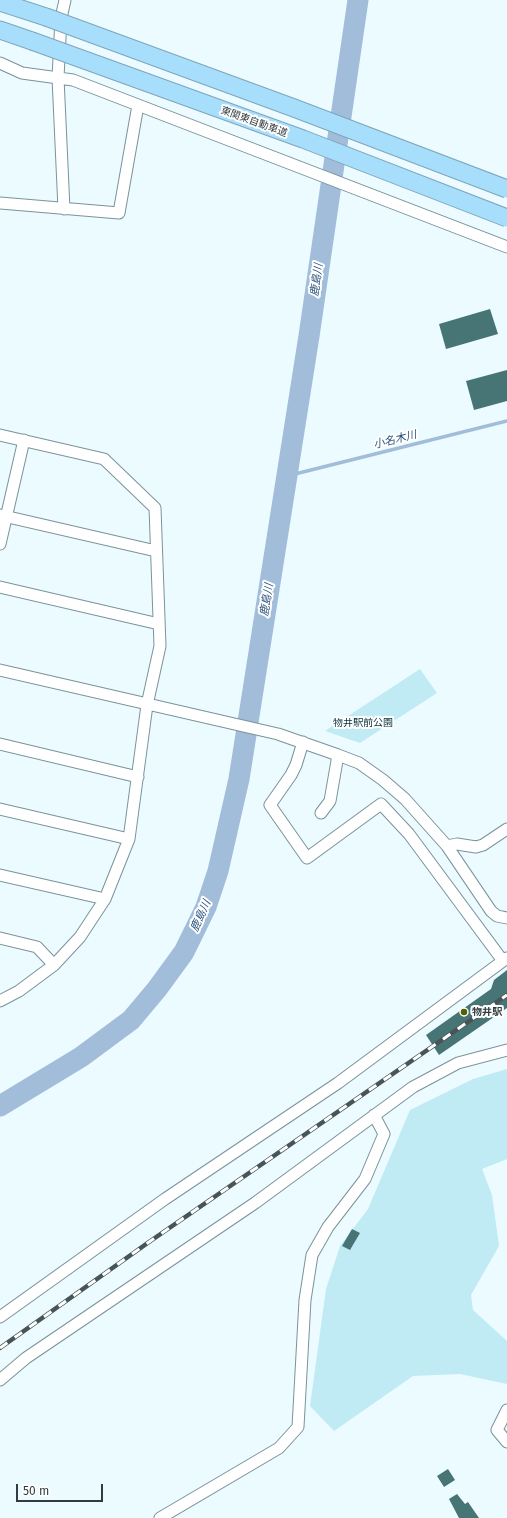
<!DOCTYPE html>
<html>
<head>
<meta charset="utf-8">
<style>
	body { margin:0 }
	#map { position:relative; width:507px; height:1518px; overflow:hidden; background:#ebfbff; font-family:"Fira Sans",sans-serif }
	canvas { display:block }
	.scale { position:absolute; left:16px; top:1484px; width:87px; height:18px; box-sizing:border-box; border:2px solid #313c3e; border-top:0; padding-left:5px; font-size:12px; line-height:14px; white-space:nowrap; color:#313c3e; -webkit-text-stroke:3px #fff; paint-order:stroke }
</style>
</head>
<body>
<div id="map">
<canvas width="507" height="1518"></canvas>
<div class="scale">50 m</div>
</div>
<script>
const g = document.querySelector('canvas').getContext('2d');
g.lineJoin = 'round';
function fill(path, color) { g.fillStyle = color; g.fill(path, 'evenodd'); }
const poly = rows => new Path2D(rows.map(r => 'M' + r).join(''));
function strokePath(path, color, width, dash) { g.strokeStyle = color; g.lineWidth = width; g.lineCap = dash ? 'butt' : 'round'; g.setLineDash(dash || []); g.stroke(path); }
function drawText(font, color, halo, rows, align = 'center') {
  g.font = font + ' "Fira Sans","Noto Sans JP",sans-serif'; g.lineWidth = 4; g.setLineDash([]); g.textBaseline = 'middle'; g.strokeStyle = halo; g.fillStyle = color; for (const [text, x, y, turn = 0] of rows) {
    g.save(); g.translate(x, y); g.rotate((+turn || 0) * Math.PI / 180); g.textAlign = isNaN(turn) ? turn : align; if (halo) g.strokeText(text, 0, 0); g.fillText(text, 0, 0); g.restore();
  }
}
const green = poly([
	[420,669,437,693,360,743,325,731],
	[507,1069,507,1159,482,1169,492,1195,499,1246,471,1295,473,1310,507,1341,507,1384,460,1374,413,1376,334,1431,310,1406,326,1289,340,1246,368,1209,410,1110,473,1079]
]);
const stream = poly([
	[287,476,507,421]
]);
const river = poly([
	[0,1106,81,1057,131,1020,157,989,184,952,206,907,218,871,239,779,309,336,358,0]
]);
const building = poly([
	[490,309,498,334,446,349,439,324],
	[507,370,507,401,474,410,466,381],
	[507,970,507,1008,439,1055,426,1035,491,989,494,980],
	[352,1229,360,1233,350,1250,342,1246],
	[448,1469,455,1480,444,1487,437,1476],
	[457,1494,465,1504,468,1502,479,1518,459,1518,449,1499]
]);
const minor = poly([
	[0,63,22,73,73,80,507,247],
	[0,203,119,213,138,105],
	[64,209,58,78,61,18,65,0],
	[0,435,104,459,155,508,160,646,147,705,129,839,105,899,80,937,54,965,19,991,0,1001],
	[0,515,156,551],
	[0,544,24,440],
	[0,587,159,624],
	[0,670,278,734,338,755,359,763,383,780,405,799,447,846],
	[303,742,296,765,291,775,270,805,307,858,381,804,409,834,503,961],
	[0,744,138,777],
	[0,809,129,839],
	[321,813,330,801,338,755],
	[507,829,483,845,476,847,457,844,447,846,491,911,497,916,507,918],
	[0,875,105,899],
	[0,938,37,947,54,965],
	[0,1317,165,1199,338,1083,507,958],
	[0,1380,26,1358,255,1203,413,1087,458,1063,507,1050],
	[507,1410,497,1430,507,1442],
	[160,1518,279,1448,298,1427,305,1300,312,1255,328,1227,365,1179,384,1134,374,1115]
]);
const highway = poly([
	[0,2,46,17],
	[0,30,32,41]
]);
const rail = poly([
	[0,1348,149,1242,507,995]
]);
const highwayBridge = poly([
	[46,17,294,108,507,189],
	[32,41,303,139,507,218]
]);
const markers = [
	[464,1012,4,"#516105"]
];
const streetNames = [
	["東関東自動車道",254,122,20]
];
const parkNames = [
	["物井駅前公園",363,723]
];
const poiNames = [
	["物井駅",472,1012]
];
const waterNames = [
	["鹿島川",317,280,-82],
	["小名木川",395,440,-14],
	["鹿島川",267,600,-81],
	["鹿島川",201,916,-66]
];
fill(green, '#c0ebf5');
strokePath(stream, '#a2bdda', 3.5);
strokePath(river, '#a2bdda', 21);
fill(building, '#477575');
strokePath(minor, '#7a9399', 13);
strokePath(highway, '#7ea5ba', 19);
strokePath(minor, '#fff', 11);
strokePath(highway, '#a7defc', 17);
strokePath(rail, '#485456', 4.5);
strokePath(rail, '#fff', 3, [9]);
strokePath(highwayBridge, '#7ea5ba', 19, []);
strokePath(highwayBridge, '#a7defc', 17);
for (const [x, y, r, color] of markers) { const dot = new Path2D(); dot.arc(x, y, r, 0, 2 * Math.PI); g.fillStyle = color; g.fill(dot); strokePath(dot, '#fff', 1.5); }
drawText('10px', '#313c3e', '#fff', streetNames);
drawText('10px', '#05323b', '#fff', parkNames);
drawText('bold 10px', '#313c3e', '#fff', poiNames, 'left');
drawText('italic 11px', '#2d547d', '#fff', waterNames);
</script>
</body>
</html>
